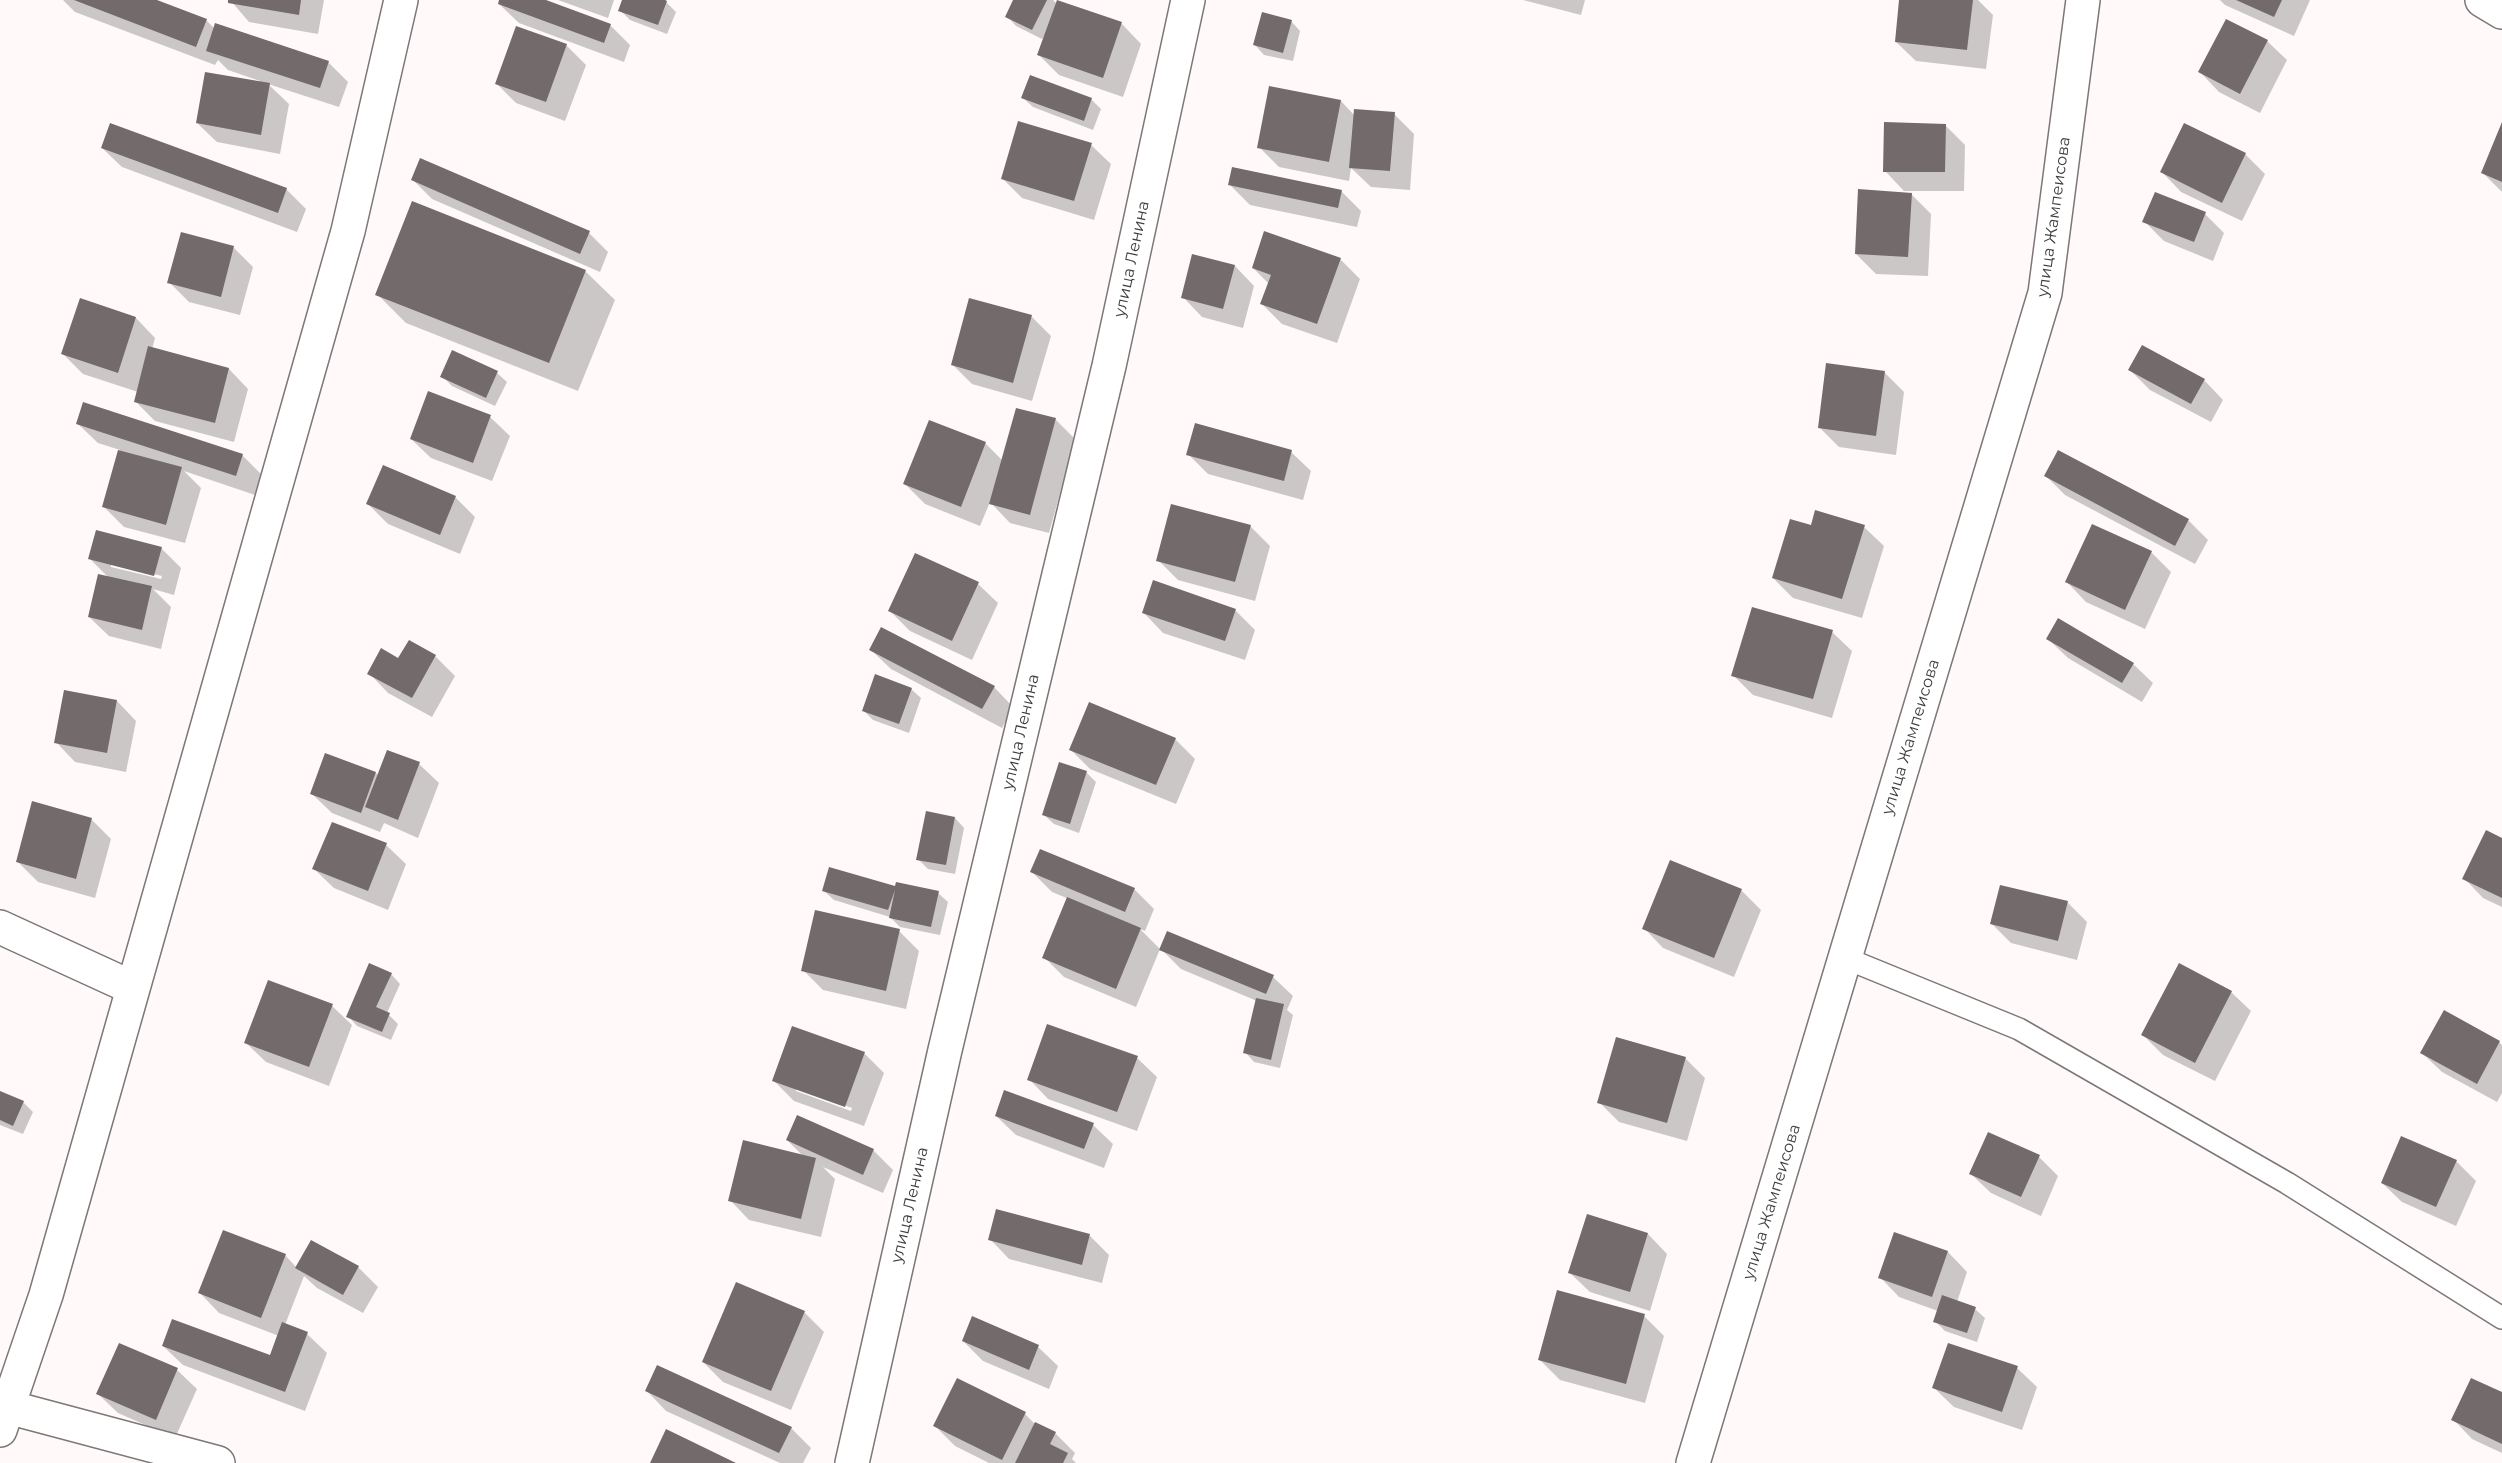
<!DOCTYPE html>
<html>
<head>
<meta charset="utf-8">
<style>
	body { margin:0 }
	canvas { display:block; background:#fff9f9 }
</style>
</head>
<body>
<canvas width="2502" height="1463"></canvas>
<script>
const g = document.querySelector('canvas').getContext('2d');
g.lineJoin = 'round';
function fill(path, color) { g.fillStyle = color; g.fill(path, 'evenodd'); }
const poly = rows => new Path2D(rows.map(r => 'M' + r).join(''));
function strokePath(path, color, width, dash) { g.strokeStyle = color; g.lineWidth = width; g.lineCap = dash ? 'butt' : 'round'; g.setLineDash(dash || []); g.stroke(path); }
function drawText(font, color, halo, rows, align = 'center') {
  g.font = font + ' Montserrat,sans-serif'; g.lineWidth = 6; g.setLineDash([]); g.textBaseline = 'middle'; g.strokeStyle = halo; g.fillStyle = color; for (const [text, x, y, turn = 0] of rows) {
    g.save(); g.translate(x, y); g.rotate((+turn || 0) * Math.PI / 180); g.textAlign = isNaN(turn) ? turn : align; if (halo) g.strokeText(text, 0, 0); g.fillText(text, 0, 0); g.restore();
  }
}
const shadow = poly([
	[63,0,152,0,206,20,215,29,328,62,348,82,339,107,268,84,289,104,280,154,217,142,197,123,260,81,228,70,218,60,215,65,75,12],
	[230,0,324,0,318,34,249,22],
	[501,0,541,0,610,25,630,45,624,62,519,23,499,4],
	[558,0,614,0,608,18],
	[624,0,666,2,676,12,667,34,630,20,620,10],
	[1015,0,1053,0,1057,4,1122,24,1141,44,1123,97,1059,75,1039,55,1047,33,1042,39,1016,26,1007,16],
	[1523,0,1585,0,1581,15],
	[1901,0,1978,0,1993,15,1986,69,1916,61,1896,42],
	[2220,0,2310,0,2294,36,2225,5],
	[1291,21,1300,31,1293,61,1264,55,1255,45],
	[2267,41,2287,60,2260,113,2219,92,2200,72],
	[566,45,586,65,565,121,516,103,496,83],
	[1023,98,1091,99,1101,109,1093,130,1033,107],
	[1341,101,1355,116,1394,114,1414,134,1410,190,1371,187,1351,168,1349,181,1279,167,1259,147],
	[1945,125,1965,145,1964,191,1904,191,1885,171],
	[2502,126,2502,192,2483,173],
	[1091,145,1111,164,1094,220,1022,198,1002,178],
	[102,148,286,189,306,209,297,232,122,167],
	[2245,154,2265,174,2242,221,2181,192,2162,172],
	[412,179,589,233,608,252,600,272,432,199],
	[1230,185,1341,191,1361,211,1357,227,1250,205],
	[1911,194,1931,214,1928,276,1876,274,1856,254],
	[2205,214,2224,233,2213,261,2164,241,2144,221],
	[233,247,253,267,240,315,189,302,169,282],
	[1340,259,1360,279,1337,343,1282,324,1262,304,1269,284,1253,268],
	[1235,266,1254,286,1243,328,1202,317,1183,297],
	[585,271,615,300,578,391,406,323,377,294],
	[81,300,136,318,155,338,152,349,229,369,248,389,234,442,155,421,135,401,138,392,83,374,63,354],
	[1031,316,1051,336,1032,401,972,384,952,364],
	[2130,370,2204,380,2223,400,2211,422,2150,390],
	[1884,372,1904,392,1896,455,1839,447,1819,427],
	[497,373,507,382,495,406,452,386,442,376],
	[490,417,510,436,492,481,431,458,411,439],
	[1055,419,1075,439,1049,533,1010,523,990,502,980,526,925,504,905,484,930,422,986,444,1002,460],
	[78,424,242,455,262,475,255,495,184,471,201,488,185,543,124,527,104,507,120,450,98,443],
	[1291,452,1311,471,1303,500,1208,474,1188,454],
	[383,467,456,498,475,517,460,554,388,524,368,504],
	[2046,476,2188,520,2208,540,2195,564,2065,495],
	[1250,526,1270,546,1255,601,1178,580,1158,560],
	[1812,527,1864,527,1884,546,1862,618,1793,598,1773,578],
	[161,548,181,568,174,595,153,589,171,607,161,649,109,636,89,617,109,578,90,559],
	[111,564,162,576,161,579,111,567],
	[2151,552,2171,572,2145,629,2086,602,2067,582],
	[916,555,978,584,998,603,972,660,910,631,890,611],
	[1235,610,1255,630,1245,660,1163,633,1144,613],
	[1832,632,1852,651,1832,718,1753,695,1733,675],
	[2048,639,2133,664,2153,683,2142,702,2068,658],
	[871,650,994,687,1013,707,1002,728,891,669],
	[435,656,455,676,432,717,388,693,369,673,399,660],
	[911,689,921,698,909,733,873,720,864,711],
	[117,701,136,721,126,772,75,762,56,742],
	[1175,739,1195,759,1176,804,1090,769,1071,750],
	[419,764,439,783,418,838,384,823,380,832,332,813,312,794,376,773,379,776],
	[1086,772,1096,782,1079,833,1054,824,1044,815],
	[955,818,964,828,955,874,928,869,918,859],
	[91,819,111,839,95,898,38,882,18,862],
	[332,824,386,845,406,864,388,910,334,888,314,869],
	[2502,840,2502,907,2483,898,2464,878],
	[1671,862,1742,891,1761,910,1734,977,1663,948,1644,928],
	[1032,872,1134,889,1154,909,1145,931,1140,929,1160,949,1136,1007,1064,977,1044,957,1069,899,1052,892],
	[897,888,938,893,948,902,940,935,900,927,890,917,834,900,824,891],
	[2067,902,2087,922,2077,960,2011,943,1992,924],
	[899,931,919,951,906,1009,823,990,803,970],
	[1161,949,1273,977,1293,996,1287,1010,1293,1015,1280,1068,1254,1062,1245,1052,1257,1001,1181,969],
	[391,974,400,984,387,1013,398,1024,391,1040,357,1026,348,1016],
	[2231,992,2251,1011,2215,1081,2163,1055,2143,1035],
	[332,1006,352,1025,329,1086,266,1062,246,1043],
	[2499,1042,2502,1045,2502,1093,2497,1102,2442,1072,2422,1053],
	[864,1053,884,1073,864,1126,794,1101,774,1081],
	[796,1088,852,1108,851,1111,796,1091],
	[1137,1058,1157,1077,1137,1131,1048,1099,1029,1079],
	[1685,1058,1705,1078,1687,1141,1619,1122,1599,1102],
	[0,1092,23,1102,33,1112,23,1134,0,1125],
	[996,1116,1093,1125,1113,1144,1104,1168,1016,1135],
	[787,1140,873,1150,893,1170,883,1193,823,1167,835,1179,821,1237,749,1220,730,1200,804,1157],
	[2039,1157,2058,1176,2041,1216,1991,1193,1971,1174],
	[2456,1161,2476,1181,2456,1226,2402,1202,2382,1183],
	[997,1211,1090,1236,1109,1255,1102,1283,1009,1259,990,1239],
	[1588,1216,1648,1234,1667,1254,1650,1311,1590,1292,1570,1273],
	[1895,1234,1948,1252,1967,1272,1957,1302,1975,1309,1985,1318,1977,1342,1945,1331,1935,1321,1938,1311,1899,1297,1880,1277],
	[285,1255,297,1268,358,1267,378,1287,363,1313,317,1288,304,1276,285,1325,307,1334,327,1353,305,1411,183,1365,163,1346,270,1357,279,1336,219,1313,200,1293],
	[804,1312,824,1332,791,1410,723,1382,703,1362],
	[1644,1316,1664,1336,1645,1403,1560,1380,1540,1360],
	[973,1318,1038,1347,1058,1366,1049,1389,983,1361,963,1341],
	[2017,1368,2037,1387,2022,1430,1954,1407,1934,1388],
	[177,1370,197,1389,175,1438,118,1413,98,1394],
	[647,1391,791,1428,811,1448,803,1463,780,1463,666,1411],
	[2502,1394,2502,1453,2472,1439,2453,1419],
	[1025,1414,1035,1424,1055,1433,1075,1453,1072,1459,1076,1463,989,1463,955,1446,935,1426]
]);
const building = poly([
	[74,0,157,0,207,19,196,47],
	[228,0,301,0,299,15,228,3],
	[499,0,546,0,611,24,604,43,498,4],
	[622,0,665,0,667,1,658,25,618,11],
	[1013,0,1047,0,1032,30,1005,17],
	[1057,0,1122,22,1103,78,1037,55],
	[1899,0,1973,0,1967,50,1895,42],
	[2236,0,2282,0,2274,17],
	[1262,12,1292,20,1283,53,1253,45],
	[2226,19,2268,40,2240,94,2198,72],
	[215,23,329,61,320,88,206,51],
	[516,26,567,44,546,102,495,84],
	[205,72,270,83,261,135,196,123],
	[1030,75,1092,98,1084,121,1021,98],
	[1269,86,1341,100,1329,162,1257,148],
	[1354,109,1395,112,1390,171,1349,168],
	[1018,121,1092,143,1074,201,1001,179],
	[1884,122,1946,124,1945,172,1883,172],
	[2502,122,2502,182,2481,173],
	[110,123,287,188,278,213,101,148],
	[2184,123,2246,153,2222,203,2160,172],
	[420,158,590,231,580,254,411,180],
	[1232,167,1342,190,1338,208,1228,185],
	[1858,189,1912,193,1908,257,1855,254],
	[2155,192,2206,212,2194,242,2142,222],
	[412,201,586,270,549,363,375,295],
	[1264,231,1341,258,1317,324,1260,304,1271,275,1252,268],
	[181,232,234,246,221,297,167,283],
	[1192,254,1235,265,1223,309,1181,298],
	[80,298,136,317,118,373,61,354],
	[969,298,1032,315,1013,383,951,365],
	[2142,345,2205,379,2191,404,2128,370],
	[148,346,229,368,215,423,134,402],
	[452,350,498,371,486,398,440,377],
	[1826,363,1885,371,1876,436,1818,428],
	[428,391,491,415,473,463,410,439],
	[83,402,243,454,236,476,76,424],
	[1016,408,1056,418,1030,515,989,504],
	[929,420,986,442,961,507,903,484],
	[1195,423,1292,450,1284,481,1186,455],
	[118,450,182,467,166,525,102,507],
	[2058,450,2189,519,2175,546,2044,476],
	[383,465,456,496,440,535,366,504],
	[1171,504,1251,525,1235,582,1156,561],
	[1815,510,1865,525,1842,599,1772,578,1790,519,1811,525],
	[2092,524,2152,551,2125,610,2065,582],
	[96,530,162,547,154,576,88,559],
	[915,553,979,582,952,641,888,611],
	[98,574,152,586,142,630,88,617],
	[1153,580,1236,609,1225,641,1142,613],
	[1752,607,1833,630,1813,699,1731,676],
	[2058,618,2134,663,2122,683,2046,639],
	[881,627,995,686,982,709,869,650],
	[409,640,436,655,412,698,367,674,381,648,398,658],
	[875,674,912,688,899,724,862,711],
	[64,690,117,700,107,753,54,743],
	[1089,702,1176,738,1156,785,1069,750],
	[387,750,420,762,398,820,365,807],
	[325,753,376,772,361,813,310,794],
	[1059,762,1087,771,1070,824,1042,815],
	[32,801,92,818,76,879,16,862],
	[926,811,955,817,946,865,916,860],
	[332,822,387,843,368,891,312,869],
	[2486,830,2502,838,2502,898,2462,879],
	[1040,849,1135,888,1125,912,1030,872],
	[1670,860,1742,889,1714,958,1642,929],
	[829,867,895,886,896,882,939,891,931,927,889,918,895,890,888,910,822,891],
	[2000,885,2068,901,2058,941,1990,924],
	[1067,897,1141,928,1116,989,1042,958],
	[815,910,900,929,886,991,801,971],
	[1167,931,1274,975,1266,994,1159,950],
	[369,963,392,973,376,1007,390,1013,382,1032,346,1017],
	[2179,963,2232,991,2195,1063,2141,1035],
	[268,980,333,1004,309,1067,244,1043],
	[1256,998,1284,1004,1271,1060,1243,1053],
	[2444,1010,2500,1041,2477,1084,2420,1053],
	[1047,1024,1138,1056,1117,1112,1027,1080],
	[792,1026,865,1052,845,1107,772,1081],
	[1616,1037,1686,1057,1667,1123,1597,1103],
	[1004,1090,1094,1123,1084,1149,995,1116],
	[0,1091,24,1101,13,1126,0,1120],
	[797,1115,874,1149,863,1175,786,1140],
	[1988,1132,2040,1155,2021,1197,1969,1174],
	[2401,1136,2457,1160,2436,1207,2381,1183],
	[743,1140,816,1158,801,1219,728,1201],
	[996,1209,1090,1234,1082,1265,988,1240],
	[1587,1214,1648,1233,1630,1292,1568,1273],
	[223,1230,286,1254,261,1318,198,1293],
	[1894,1232,1948,1251,1932,1297,1878,1278],
	[311,1240,359,1266,343,1295,295,1268],
	[736,1282,805,1311,771,1391,702,1362],
	[1557,1290,1645,1314,1626,1384,1538,1360],
	[1942,1295,1976,1307,1967,1333,1933,1322],
	[972,1316,1039,1345,1029,1370,962,1341],
	[172,1319,270,1355,282,1322,308,1332,285,1392,162,1346],
	[119,1343,178,1368,156,1420,96,1394],
	[1948,1343,2018,1366,2002,1412,1932,1388],
	[657,1365,792,1427,779,1453,645,1391],
	[957,1378,1026,1412,1002,1460,933,1426],
	[2471,1378,2502,1392,2502,1444,2451,1420],
	[1035,1422,1056,1432,1050,1444,1068,1453,1063,1463,1015,1463],
	[666,1429,736,1463,650,1463]
]);
const lane = poly([
	[1845,958,2019,1029,2287,1183,2502,1318]
]);
const street = poly([
	[2482,0,2502,12],
	[0,927,133,988],
	[8,1407,218,1463],
	[0,1430,46,1295,348,231,401,0],
	[852,1463,945,1050,1109,366,1188,0],
	[1693,1463,2045,293,2083,0]
]);
const streetNames = [
	["улица Жампеисова",2054,217,-82],
	["улица Ленина",1132,259,-78],
	["улица Ленина",1021,732,-77],
	["улица Жампеисова",1911,737,-73],
	["улица Жампеисова",1772,1202,-73],
	["улица Ленина",910,1205,-77]
];
fill(shadow, '#0003');
fill(building, '#726a6b');
strokePath(lane, '#7e7677', 24);
strokePath(street, '#7e7677', 36);
strokePath(lane, '#fff', 21);
strokePath(street, '#fff', 33);
drawText('16px', '#3f3b3b', '#fff', streetNames);
</script>
</body>
</html>
